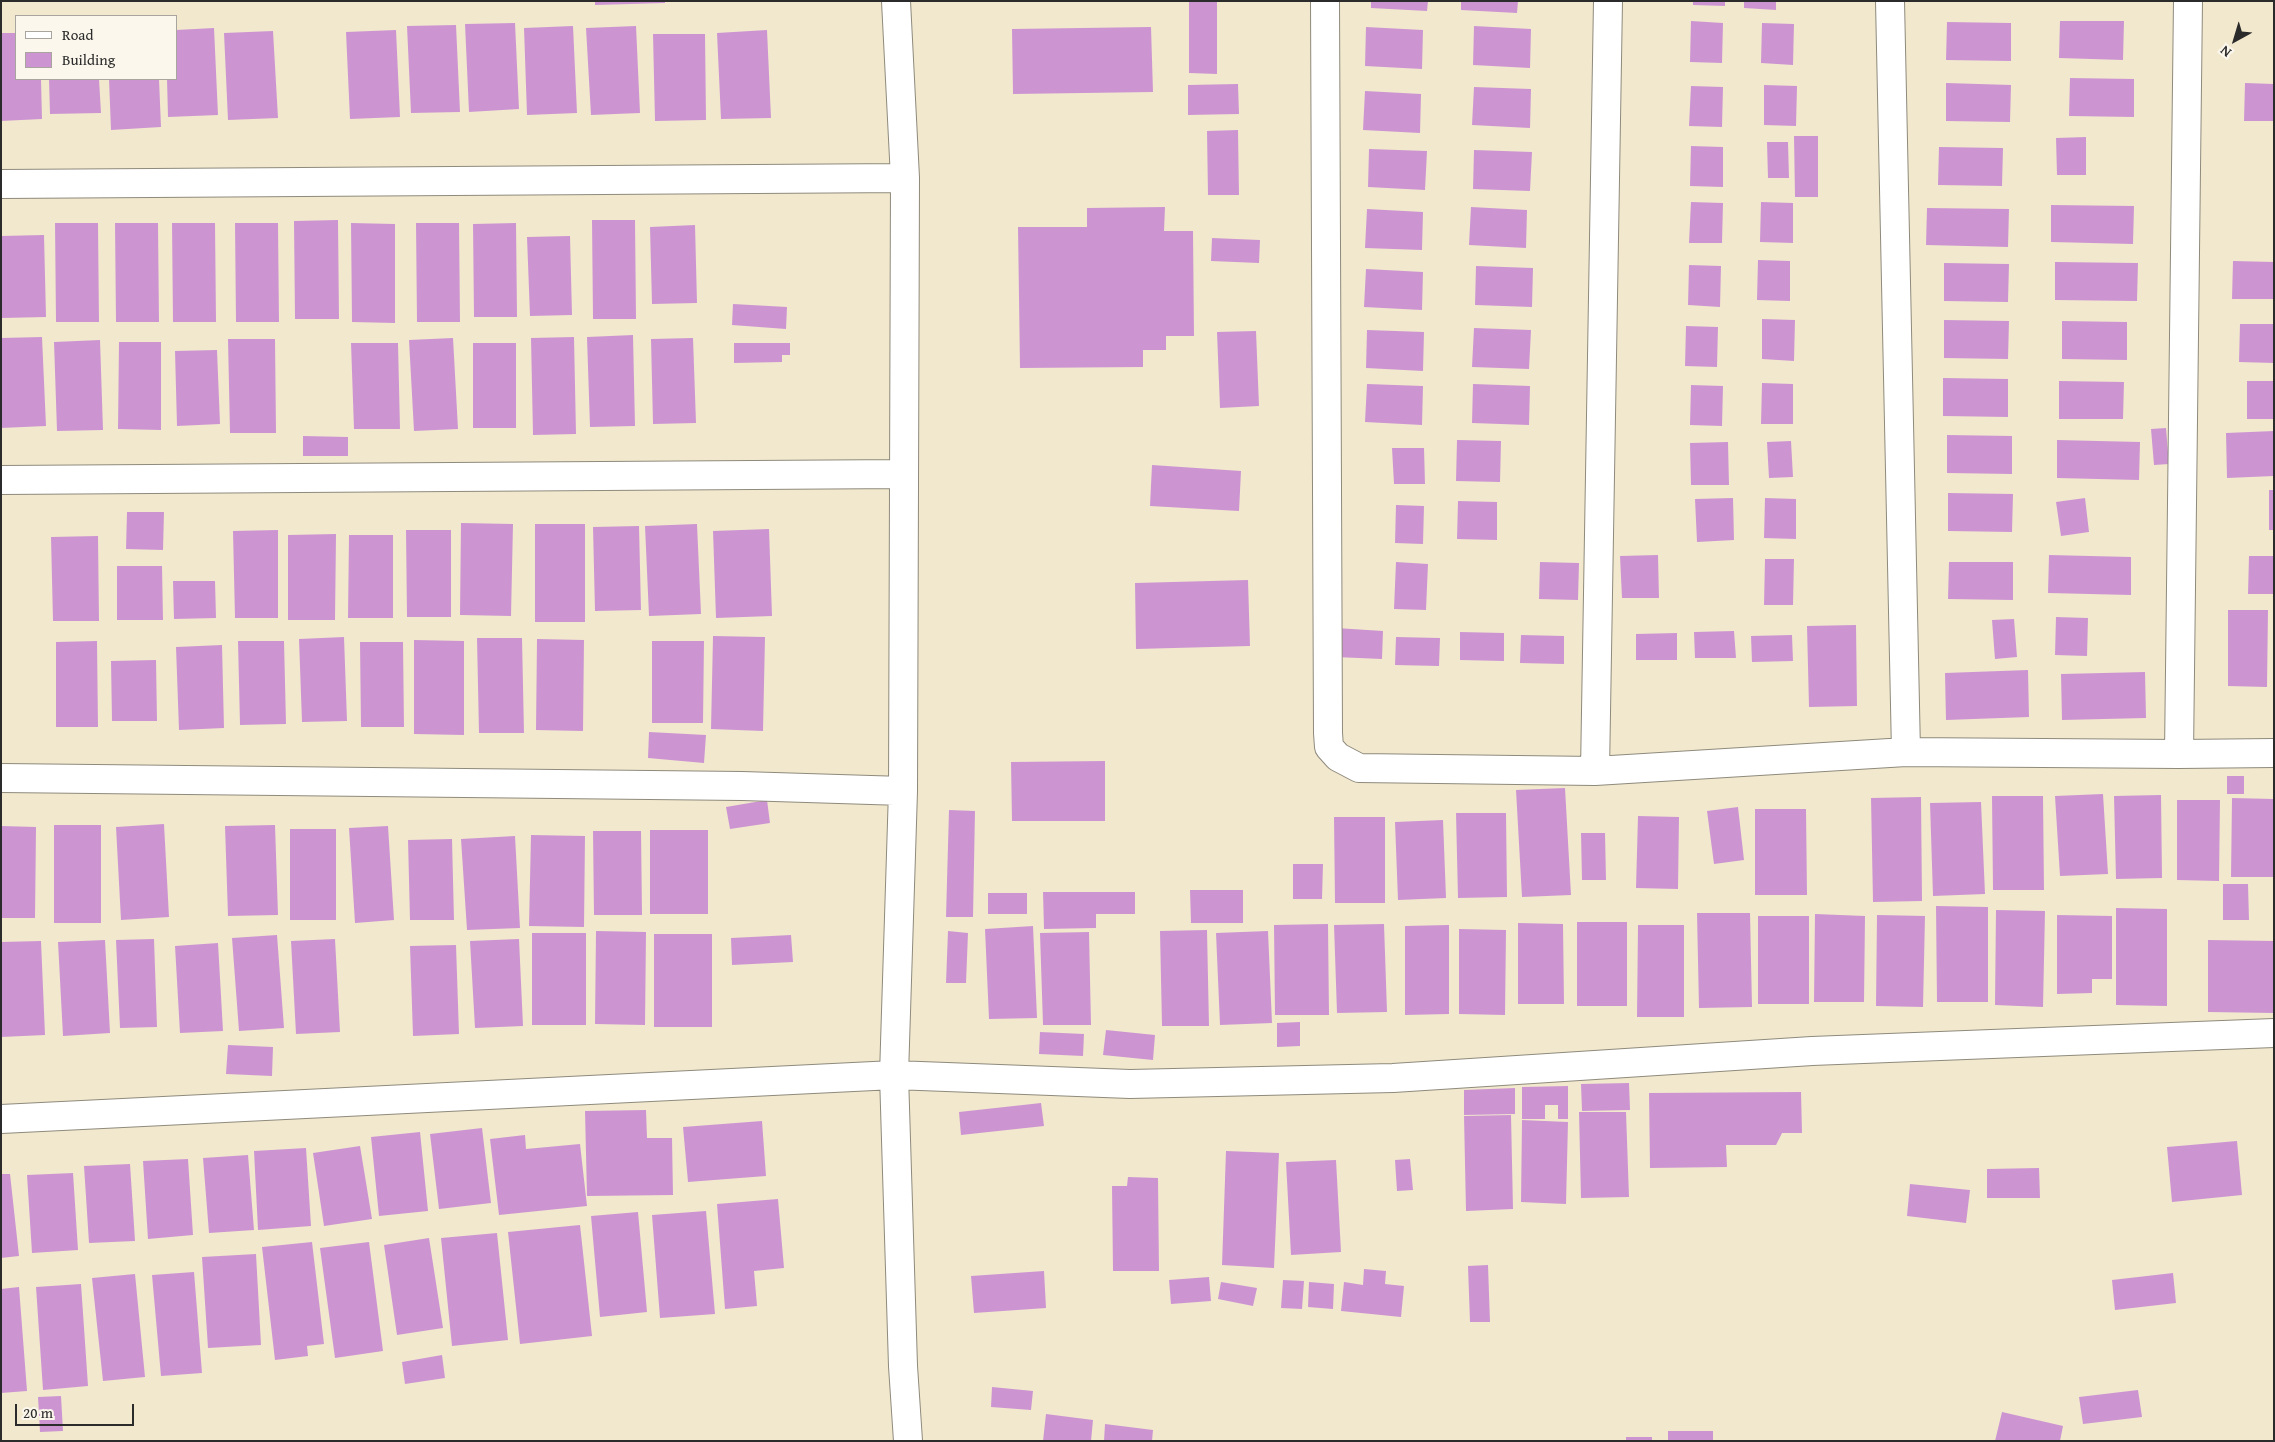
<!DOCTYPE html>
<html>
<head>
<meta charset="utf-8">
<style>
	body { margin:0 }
	#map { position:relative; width:2275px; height:1442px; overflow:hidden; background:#f2e8ce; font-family:"Gentium Book Plus",serif }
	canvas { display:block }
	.frame { position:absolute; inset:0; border:2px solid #2b2b2b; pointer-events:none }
	.legend { position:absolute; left:15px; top:15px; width:162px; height:65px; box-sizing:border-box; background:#fbf7ec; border:1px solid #a8a59f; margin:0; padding:6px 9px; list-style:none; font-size:15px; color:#2b2b2b }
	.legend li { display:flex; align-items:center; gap:10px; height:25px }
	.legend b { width:25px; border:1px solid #a8a59f }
	.north { position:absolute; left:2210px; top:15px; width:50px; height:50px; -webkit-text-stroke:4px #fbf7ec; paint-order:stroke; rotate:219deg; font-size:14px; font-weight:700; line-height:20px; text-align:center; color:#2b2b2b }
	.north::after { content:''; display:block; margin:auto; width:18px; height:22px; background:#2b2b2b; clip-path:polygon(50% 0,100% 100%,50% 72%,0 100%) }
	.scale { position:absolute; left:15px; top:1404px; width:119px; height:22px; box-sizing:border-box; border:2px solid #2b2b2b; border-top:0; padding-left:6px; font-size:15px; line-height:18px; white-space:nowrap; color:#2b2b2b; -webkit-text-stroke:4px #fbf7ec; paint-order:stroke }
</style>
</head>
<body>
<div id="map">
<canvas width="2275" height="1442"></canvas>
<div class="frame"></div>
<ul class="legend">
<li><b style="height:6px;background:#fff"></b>Road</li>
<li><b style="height:14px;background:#cc95d2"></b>Building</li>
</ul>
<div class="north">N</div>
<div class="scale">20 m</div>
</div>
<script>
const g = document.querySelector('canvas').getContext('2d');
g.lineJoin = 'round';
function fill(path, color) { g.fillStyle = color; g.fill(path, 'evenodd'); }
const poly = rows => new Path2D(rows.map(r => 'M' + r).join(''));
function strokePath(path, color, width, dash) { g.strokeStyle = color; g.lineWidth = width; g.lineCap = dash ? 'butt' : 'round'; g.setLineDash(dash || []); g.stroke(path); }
const building = poly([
	[595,1,665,1,665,3,595,5],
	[1189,1,1217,1,1217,74,1189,73],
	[1371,1,1428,1,1427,11,1371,8],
	[1461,1,1518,1,1517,13,1461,10],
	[1693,1,1725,1,1725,6,1693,5],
	[1744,1,1776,1,1776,10,1744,8],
	[1691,21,1723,23,1722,63,1690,62],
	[2060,21,2124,21,2123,60,2059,58],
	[1947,22,2011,23,2011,61,1946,60],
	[515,23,519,109,469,112,465,24],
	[1762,23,1794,24,1793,65,1761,63],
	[456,25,460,112,411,113,407,26],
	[573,26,577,113,527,115,524,28],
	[636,26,640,113,591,115,586,28],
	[1474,26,1531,29,1530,68,1473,65],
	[1151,27,1153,92,1013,94,1012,29],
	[1366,27,1423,30,1422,69,1365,66],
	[214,28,218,115,168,117,167,79,176,79,176,30],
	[396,30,400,117,350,119,346,32],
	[767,30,771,118,721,119,717,33],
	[273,31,278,118,228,120,224,33],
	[1,33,16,33,16,79,41,79,42,119,1,121],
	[653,34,705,34,706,120,655,121],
	[2070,78,2134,79,2134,117,2069,116],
	[49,79,99,79,101,113,50,114],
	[109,79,159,79,161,127,111,130],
	[1946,83,2011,85,2010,122,1946,121],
	[2245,83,2274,84,2274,121,2244,121],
	[1238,84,1239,114,1188,115,1188,85],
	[1764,85,1797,86,1796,126,1764,125],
	[1691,86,1723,87,1722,127,1689,126],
	[1474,87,1531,89,1530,128,1472,125],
	[1365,91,1421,94,1420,133,1363,130],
	[1238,130,1239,195,1208,195,1207,131],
	[1794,136,1818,136,1818,197,1795,197],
	[2086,137,2086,175,2057,175,2056,138],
	[1767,142,1788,142,1789,178,1768,178],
	[1691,146,1723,147,1723,187,1690,186],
	[1939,147,2003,148,2002,186,1938,185],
	[1369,149,1427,151,1425,190,1368,187],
	[1474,150,1532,152,1530,191,1473,189],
	[1691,202,1723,203,1722,243,1689,243],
	[1761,202,1793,203,1793,243,1760,242],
	[2051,205,2134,206,2133,244,2051,242],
	[1165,207,1164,231,1193,231,1194,336,1166,336,1166,350,1143,350,1143,367,1020,368,1018,227,1087,227,1087,208],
	[1471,207,1527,210,1526,248,1469,245],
	[1927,208,2009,209,2008,247,1926,245],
	[1367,209,1423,212,1422,250,1365,248],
	[338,220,339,319,295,319,294,221],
	[592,220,635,220,636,319,593,319],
	[55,223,98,223,99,322,56,322],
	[115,223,158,223,159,322,116,322],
	[172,223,215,223,216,322,173,322],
	[235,223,278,223,279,322,236,322],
	[351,223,395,224,395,323,352,322],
	[416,223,459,223,460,322,417,322],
	[516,223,517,317,474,317,473,224],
	[695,225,697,303,652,304,650,227],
	[44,235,46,317,2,318,1,236],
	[570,236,572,315,530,316,527,237],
	[1212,238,1260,240,1259,263,1211,261],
	[1758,260,1790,261,1790,301,1757,300],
	[2233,261,2274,262,2274,299,2232,299],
	[2055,262,2138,263,2137,301,2055,300],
	[1944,263,2009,264,2008,302,1944,301],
	[1689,265,1721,266,1720,307,1688,305],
	[1476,266,1533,268,1532,307,1475,305],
	[1366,269,1423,272,1422,310,1364,307],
	[733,304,787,307,786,329,732,325],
	[1762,319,1795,320,1794,361,1762,359],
	[1944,320,2009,321,2008,359,1944,358],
	[2062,321,2127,322,2127,360,2062,359],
	[2240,324,2274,324,2274,363,2239,362],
	[1686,326,1718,327,1717,367,1685,366],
	[1474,328,1531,330,1529,369,1472,367],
	[1367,330,1424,332,1423,371,1366,368],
	[1256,331,1259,406,1220,408,1217,332],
	[633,335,635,426,590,427,587,337],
	[42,337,46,426,1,428,1,338],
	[574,337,576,434,533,435,531,338],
	[453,338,458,429,414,431,409,340],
	[693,338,696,423,653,424,651,339],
	[228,339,275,339,276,433,230,433],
	[100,340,103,430,57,431,54,342],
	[119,342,161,342,161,430,118,429],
	[351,343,398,343,400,429,354,429],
	[473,343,516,343,516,428,473,428],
	[734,343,790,343,790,355,782,355,782,362,734,363],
	[217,350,220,424,177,426,175,351],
	[1943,378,2008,379,2008,417,1943,416],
	[2059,381,2124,382,2123,419,2059,419],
	[2247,381,2274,381,2274,419,2247,419],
	[1762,383,1793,384,1793,424,1761,424],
	[1367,384,1423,386,1422,425,1365,422],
	[1473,384,1530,386,1529,425,1472,423],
	[1691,385,1723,386,1722,426,1690,425],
	[2166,428,2169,464,2154,465,2151,429],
	[2274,431,2274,476,2227,478,2226,433],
	[1947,435,2012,436,2012,474,1947,473],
	[303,436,348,437,348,456,303,456],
	[1457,440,1501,441,1500,482,1456,481],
	[2057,440,2140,442,2139,480,2057,478],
	[1791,441,1793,477,1769,478,1767,442],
	[1728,442,1729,485,1691,485,1690,443],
	[1392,448,1424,448,1425,484,1394,484],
	[1152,465,1241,471,1239,511,1150,506],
	[2269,490,2274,490,2274,530,2269,530],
	[1948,493,2013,494,2012,532,1948,531],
	[1733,498,1734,540,1697,542,1695,499],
	[1765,498,1796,499,1796,539,1764,538],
	[2085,498,2089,532,2061,536,2056,502],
	[1458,501,1497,502,1497,540,1457,539],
	[1396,505,1424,506,1423,544,1395,543],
	[127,512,164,512,163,550,126,549],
	[461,523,513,524,511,616,460,615],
	[535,524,585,524,585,622,535,622],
	[697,524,701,614,649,616,645,526],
	[639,526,641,610,595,611,593,527],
	[769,529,772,616,716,618,713,531],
	[278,530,278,618,235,618,233,531],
	[406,530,451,530,451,617,407,617],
	[336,534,335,620,288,620,288,535],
	[349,535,393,535,393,618,348,618],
	[98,536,99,621,53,621,51,537],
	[1658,555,1659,598,1622,598,1620,556],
	[2049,555,2131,557,2131,595,2048,593],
	[2249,556,2274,556,2274,594,2248,594],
	[1765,559,1794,559,1793,605,1764,605],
	[1396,562,1428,564,1426,610,1394,609],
	[1540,562,1579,563,1578,600,1539,599],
	[1949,562,2013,562,2013,600,1948,599],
	[117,566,162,566,163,620,117,620],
	[1248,580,1250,646,1136,649,1135,583],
	[173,581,215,581,216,618,174,619],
	[2228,610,2268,610,2267,687,2228,686],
	[2056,617,2088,618,2087,656,2055,655],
	[2014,619,2017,657,1995,659,1992,620],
	[1856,625,1857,706,1809,707,1807,626],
	[1336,628,1383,631,1382,659,1335,657],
	[1734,631,1736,658,1695,658,1694,632],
	[1460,632,1504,633,1504,661,1460,660],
	[1677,633,1677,660,1636,660,1636,634],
	[1521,635,1564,636,1564,664,1520,663],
	[1792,635,1793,661,1752,662,1751,636],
	[713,636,765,637,763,731,711,729],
	[344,637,347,721,302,722,299,639],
	[1396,637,1440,638,1439,666,1395,665],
	[477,638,522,638,524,733,479,733],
	[537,639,584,640,583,731,536,730],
	[414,640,464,641,464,735,414,734],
	[97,641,98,727,56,727,56,642],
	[238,641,284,641,286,724,240,725],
	[652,641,704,641,703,723,652,723],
	[360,642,403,642,404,727,361,727],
	[222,645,224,728,179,730,176,647],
	[156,660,157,721,112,721,111,661],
	[2028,670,2029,717,1946,720,1945,673],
	[2145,672,2146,718,2062,720,2061,674],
	[649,732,706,735,704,763,648,758],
	[1105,761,1105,821,1012,821,1011,762],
	[2227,776,2244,776,2244,794,2227,794],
	[1565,788,1571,895,1522,897,1516,790],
	[2103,794,2108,874,2060,876,2055,796],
	[2161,795,2162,878,2116,879,2114,796],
	[1992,796,2043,796,2044,890,1993,890],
	[1921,797,1922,901,1873,902,1871,798],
	[2232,798,2274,799,2274,877,2231,877],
	[767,800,770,823,730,829,726,807],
	[2177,800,2220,800,2219,881,2177,880],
	[1981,802,1985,894,1933,896,1930,803],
	[1738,807,1744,860,1714,864,1707,811],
	[1755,809,1806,809,1807,895,1755,895],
	[949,810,975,811,973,917,946,917],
	[1456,813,1506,813,1507,897,1458,898],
	[1638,816,1679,817,1678,889,1636,888],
	[1334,817,1385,817,1385,903,1335,903],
	[1443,820,1446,898,1398,900,1395,822],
	[164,824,169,917,121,920,116,827],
	[54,825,101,825,101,923,54,923],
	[275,825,278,915,228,916,225,826],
	[1,826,36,827,35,918,1,918],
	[388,826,394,920,355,923,349,828],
	[290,829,336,829,336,920,290,920],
	[650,830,708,830,708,914,650,914],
	[593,831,641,831,642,915,594,915],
	[1581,833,1605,833,1606,880,1582,880],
	[531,835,585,836,584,927,529,926],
	[515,836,520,928,467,930,461,839],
	[452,839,454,920,410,920,408,840],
	[1293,864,1323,864,1322,899,1293,899],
	[2223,884,2248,884,2249,920,2223,920],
	[1190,890,1243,890,1243,923,1191,923],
	[1043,892,1135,892,1135,914,1096,914,1096,928,1044,929],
	[988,893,1027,893,1027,914,988,914],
	[1936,906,1988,907,1988,1002,1937,1002],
	[2116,908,2167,909,2167,1006,2116,1005],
	[1996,910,2045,911,2043,1007,1995,1005],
	[1697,913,1750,913,1752,1007,1699,1008],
	[1815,914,1865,916,1864,1002,1814,1002],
	[1877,915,1925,916,1923,1007,1876,1006],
	[2057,915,2112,916,2112,979,2092,979,2092,993,2057,994],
	[1758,916,1809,916,1809,1004,1758,1004],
	[1577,922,1627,922,1627,1006,1577,1006],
	[1518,923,1563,924,1564,1004,1518,1004],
	[1328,924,1329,1015,1275,1015,1274,925],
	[1384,924,1387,1012,1337,1013,1334,925],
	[1449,925,1449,1014,1405,1015,1405,926],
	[1638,925,1684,925,1684,1017,1637,1017],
	[1033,926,1037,1018,989,1019,985,929],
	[1459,929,1506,930,1505,1015,1459,1014],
	[1207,930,1209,1026,1162,1026,1160,931],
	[596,931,646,932,645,1025,595,1024],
	[948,931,968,933,966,983,946,983],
	[1268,931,1272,1023,1220,1025,1216,933],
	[1089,932,1091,1025,1043,1025,1040,933],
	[532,933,586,933,586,1025,532,1025],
	[654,934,712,934,712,1027,654,1027],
	[277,935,284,1028,239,1031,232,938],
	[791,935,793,962,732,965,731,938],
	[154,939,157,1027,120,1028,116,940],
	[335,939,340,1032,296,1034,291,941],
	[519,939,523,1026,475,1028,470,941],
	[105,940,110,1033,63,1036,58,942],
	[2208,940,2274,941,2274,1013,2208,1012],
	[41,941,45,1035,1,1037,1,942],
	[218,943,223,1031,180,1033,175,946],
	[456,945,459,1034,413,1036,410,946],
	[1300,1022,1300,1046,1277,1047,1277,1023],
	[1106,1030,1155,1035,1153,1060,1103,1055],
	[1040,1032,1084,1034,1083,1056,1039,1054],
	[228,1045,273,1047,272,1076,226,1074],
	[1629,1083,1630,1110,1582,1111,1581,1084],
	[1568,1086,1568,1119,1558,1119,1558,1105,1545,1105,1545,1119,1522,1119,1522,1087],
	[1515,1088,1515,1114,1464,1115,1464,1090],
	[1801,1092,1802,1133,1782,1133,1776,1145,1726,1145,1727,1167,1650,1168,1649,1093],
	[1041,1103,1044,1126,961,1135,959,1112],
	[646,1110,647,1138,672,1138,673,1195,587,1196,585,1111],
	[1579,1112,1626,1112,1629,1197,1581,1198],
	[1511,1115,1513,1209,1466,1211,1464,1116],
	[1522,1120,1568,1122,1566,1204,1521,1202],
	[762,1121,766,1176,688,1182,683,1127],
	[482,1128,491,1203,439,1209,430,1134],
	[420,1132,428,1211,379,1216,371,1137],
	[525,1135,526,1149,580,1144,587,1206,499,1215,490,1139],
	[2237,1141,2242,1195,2172,1202,2167,1147],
	[360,1146,372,1219,324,1226,313,1153],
	[306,1148,311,1226,258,1230,254,1151],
	[1226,1151,1279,1153,1274,1268,1222,1265],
	[248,1155,254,1230,209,1233,203,1158],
	[188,1159,193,1235,148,1239,143,1161],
	[1410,1159,1413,1190,1397,1191,1395,1160],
	[1336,1160,1341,1252,1291,1255,1286,1162],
	[130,1164,135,1241,89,1243,84,1166],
	[2039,1168,2040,1198,1987,1198,1987,1169],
	[73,1173,78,1250,32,1253,27,1175],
	[1,1174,10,1174,19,1256,1,1258],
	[1128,1177,1158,1178,1159,1271,1113,1271,1112,1186,1127,1186],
	[1910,1184,1970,1190,1966,1223,1907,1216],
	[778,1199,784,1268,754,1271,757,1306,725,1309,717,1204],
	[706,1211,715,1314,660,1318,652,1215],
	[638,1212,647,1312,600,1317,591,1216],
	[580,1225,592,1336,520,1344,508,1232],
	[497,1233,508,1340,452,1346,441,1238],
	[429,1238,443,1328,397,1335,384,1245],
	[312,1242,324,1344,307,1346,308,1356,275,1360,262,1247],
	[369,1242,383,1351,335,1358,320,1248],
	[256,1254,261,1345,208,1348,202,1257],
	[1488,1265,1490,1322,1470,1322,1468,1266],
	[1364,1269,1386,1271,1385,1284,1404,1286,1401,1317,1341,1311,1344,1282,1363,1285],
	[1044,1271,1046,1308,974,1313,971,1276],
	[194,1272,202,1373,161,1376,152,1275],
	[2173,1273,2176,1303,2115,1310,2112,1280],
	[135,1274,145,1377,103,1381,92,1278],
	[1209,1277,1211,1301,1171,1304,1169,1280],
	[1283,1280,1304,1281,1302,1309,1281,1308],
	[1221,1282,1257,1288,1253,1306,1218,1299],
	[1309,1282,1334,1284,1333,1309,1308,1307],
	[81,1284,88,1386,43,1390,36,1287],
	[19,1287,27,1391,1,1393,1,1289],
	[442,1355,445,1378,405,1384,402,1362],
	[992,1387,1033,1391,1031,1410,991,1407],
	[2138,1390,2142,1417,2083,1424,2079,1397],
	[61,1396,63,1431,40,1432,38,1397],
	[2002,1412,2063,1426,2060,1441,1995,1441],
	[1046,1414,1093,1420,1091,1441,1043,1441],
	[1105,1424,1153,1430,1152,1441,1104,1441],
	[1668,1431,1713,1431,1713,1441,1668,1441],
	[1626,1437,1652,1437,1652,1441,1626,1441]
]);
const minor = poly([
	[896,1,905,178,903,791,894,1075,903,1366,908,1441],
	[1325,1,1328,733,1329,747,1338,757,1359,768,1595,771,1906,752,2179,754,2274,753],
	[1890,1,1906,752],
	[1,184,905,178],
	[1,480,903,474],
	[2179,754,2188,1],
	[1595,771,1608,1],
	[1,778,742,786,903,791],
	[1,1119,894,1075,1130,1084,1393,1078,1812,1051,2274,1033]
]);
fill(building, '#cc95d2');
strokePath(minor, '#8e8a7c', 30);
strokePath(minor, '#fff', 28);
</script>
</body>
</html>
